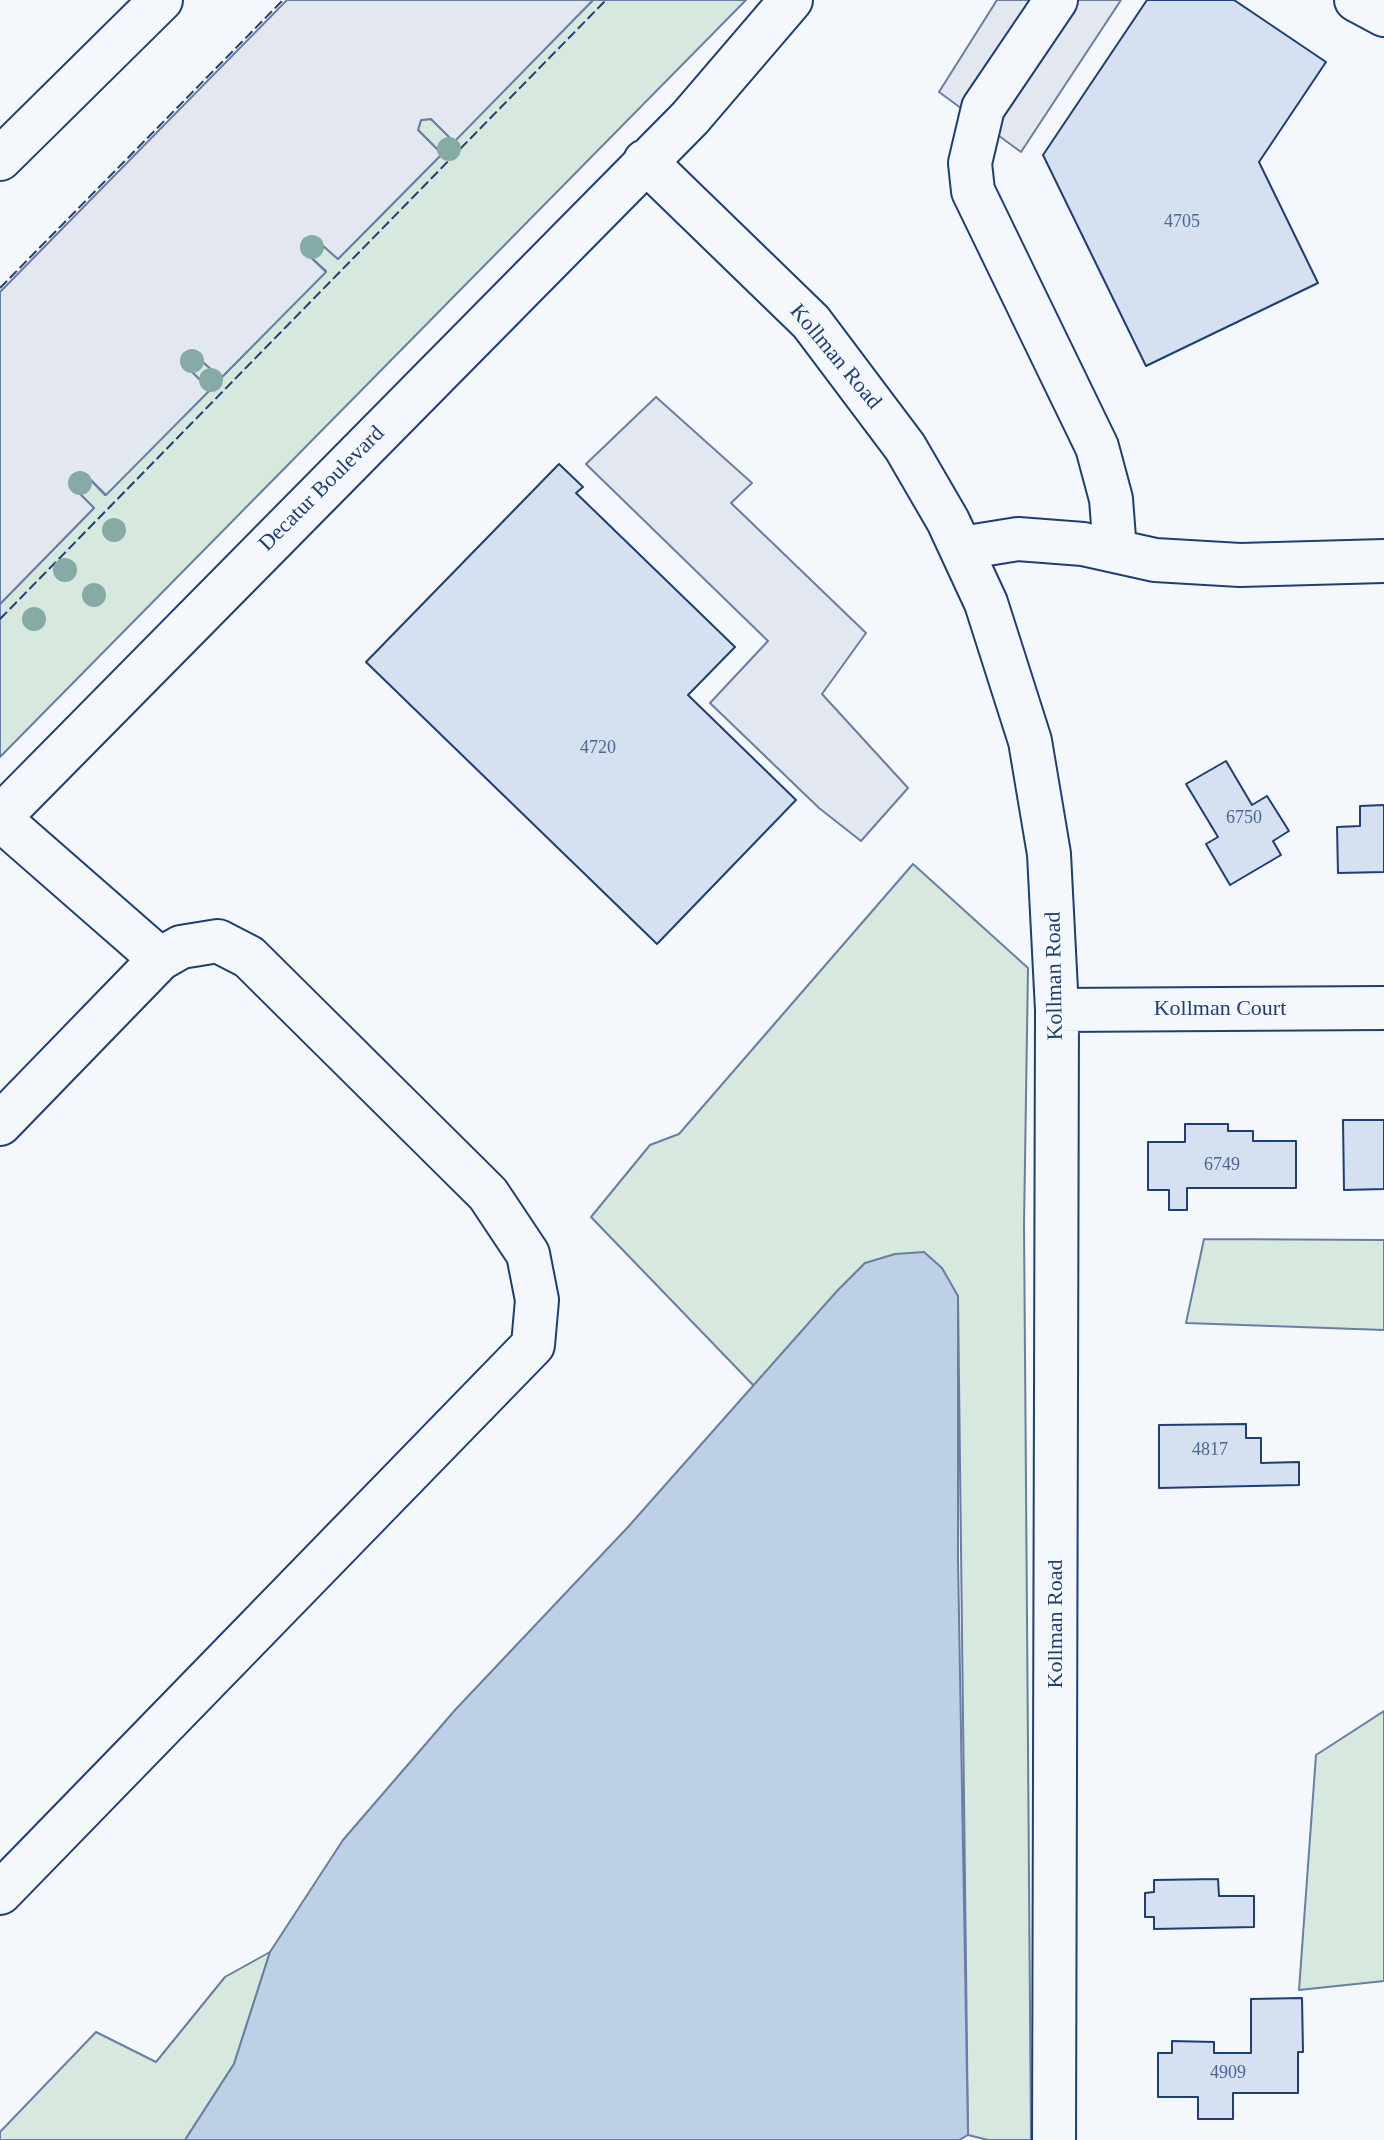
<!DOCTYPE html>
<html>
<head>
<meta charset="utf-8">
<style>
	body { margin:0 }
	canvas { display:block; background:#f4f7fb }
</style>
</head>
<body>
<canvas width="1384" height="2140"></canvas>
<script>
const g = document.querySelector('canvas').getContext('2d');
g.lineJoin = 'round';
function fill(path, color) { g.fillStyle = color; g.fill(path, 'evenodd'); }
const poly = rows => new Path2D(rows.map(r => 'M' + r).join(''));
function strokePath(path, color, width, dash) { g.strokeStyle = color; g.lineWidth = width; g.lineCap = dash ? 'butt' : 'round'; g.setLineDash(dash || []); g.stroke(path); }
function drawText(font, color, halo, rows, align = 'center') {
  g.font = font + ' "Times New Roman",serif'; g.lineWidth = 6; g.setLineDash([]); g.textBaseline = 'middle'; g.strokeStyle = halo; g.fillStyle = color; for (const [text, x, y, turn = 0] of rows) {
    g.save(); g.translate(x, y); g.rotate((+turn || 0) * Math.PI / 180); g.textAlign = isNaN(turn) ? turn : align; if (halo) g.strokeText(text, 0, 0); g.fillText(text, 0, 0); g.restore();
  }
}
const green = poly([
	[593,0,746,0,0,757,0,604,94,508,73,487,74,475,86,475,105,495,209,389,188,368,186,356,195,355,221,378,326,271,305,252,304,239,313,237,338,259,442,154,418,130,421,120,431,119,454,141,593,0],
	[913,864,1028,968,1024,1225,1031,2140,988,2140,968,2135,958,1296,865,1263,754,1386,591,1217,650,1145,679,1134,913,864],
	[1204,1239,1384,1240,1384,1330,1186,1323,1204,1239],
	[1384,1711,1384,1981,1299,1990,1316,1755,1384,1711],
	[270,1952,234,2064,185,2140,0,2140,0,2132,96,2032,156,2062,225,1977,270,1952]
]);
const parking = poly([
	[287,0,593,0,454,142,431,119,421,120,418,130,442,154,338,259,313,237,304,239,305,252,326,272,221,378,195,355,186,356,188,368,210,390,106,495,86,475,74,475,73,487,94,508,0,604,0,292,287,0],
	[997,0,1121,0,1021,152,939,92,997,0],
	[656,397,752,483,731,503,866,633,822,694,908,788,861,841,819,808,710,703,768,641,586,464,656,397]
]);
const water = poly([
	[924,1252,942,1268,958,1296,958,1558,968,2135,959,2140,185,2140,234,2064,270,1952,343,1840,455,1710,628,1527,837,1291,865,1263,895,1254,924,1252]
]);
const building = poly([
	[1147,0,1234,0,1326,62,1259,162,1318,283,1146,366,1043,155,1147,0],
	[559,464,583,487,576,493,735,647,688,695,796,800,657,944,366,662,559,464],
	[1226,761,1252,805,1267,796,1289,831,1273,841,1281,855,1230,885,1206,844,1218,837,1186,784,1226,761],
	[1384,805,1384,872,1338,873,1337,827,1360,826,1360,806,1384,805],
	[1343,1120,1384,1120,1384,1189,1344,1190,1343,1120],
	[1185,1124,1228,1124,1228,1131,1253,1131,1253,1141,1296,1141,1296,1188,1187,1188,1187,1210,1169,1210,1169,1190,1148,1190,1148,1142,1185,1142,1185,1124],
	[1246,1424,1246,1438,1261,1438,1261,1463,1299,1462,1299,1485,1159,1488,1159,1425,1246,1424],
	[1218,1879,1219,1896,1254,1896,1254,1927,1154,1929,1154,1917,1145,1917,1145,1893,1154,1892,1154,1880,1218,1879],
	[1302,1998,1303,2052,1298,2052,1298,2093,1233,2093,1233,2119,1198,2119,1198,2097,1158,2097,1158,2053,1172,2053,1172,2041,1214,2042,1214,2053,1251,2053,1251,1999,1302,1998]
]);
const minor = poly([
	[1056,0,983,108,970,163,973,191,1097,447,1111,499,1115,551],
	[1356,0,1384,15],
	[0,159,161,0],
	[645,161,811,322,905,447,948,521,986,603,1030,741,1049,854,1057,1010,1054,2140],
	[962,548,1018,539,1083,544,1155,560,1240,565,1384,561],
	[0,817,690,118,791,0],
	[0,819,160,959,181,947,218,941,249,957,488,1194,528,1254,537,1300,533,1345,0,1893],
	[1057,1010,1384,1008],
	[0,1124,160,959]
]);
const fence = poly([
	[0,288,283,0],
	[0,619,606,0]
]);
const trees = [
	[449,149],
	[312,247],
	[192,361],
	[211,380],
	[80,483],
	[114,530],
	[65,570],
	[94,595],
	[34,619]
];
const numberNames = [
	["4705",1182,222],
	["4720",598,748],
	["6750",1244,818],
	["6749",1222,1165],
	["4817",1210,1450],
	["4909",1228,2073]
];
const streetNames = [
	["Kollman Road",835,357,50],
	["Decatur Boulevard",322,489,-45],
	["Kollman Road",1055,976,-91],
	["Kollman Court",1220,1009],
	["Kollman Road",1056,1624,-90]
];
fill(green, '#d7e8df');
strokePath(green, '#687fa3', 2);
fill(parking, '#e3e8f0');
strokePath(parking, '#687fa3', 2);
fill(water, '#bed0e5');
strokePath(water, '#687fa3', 2);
fill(building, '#d5e0f0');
strokePath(building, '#1d3f73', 2);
strokePath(minor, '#1d3f73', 46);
strokePath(minor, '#f4f7fb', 42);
strokePath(fence, '#1d3f73', 2, [10, 4]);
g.fillStyle = '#86aba6';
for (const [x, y] of trees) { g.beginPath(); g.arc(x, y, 12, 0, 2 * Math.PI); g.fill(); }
drawText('18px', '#4b6792', null, numberNames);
drawText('22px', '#1d3f73', '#f4f7fb', streetNames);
</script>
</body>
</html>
